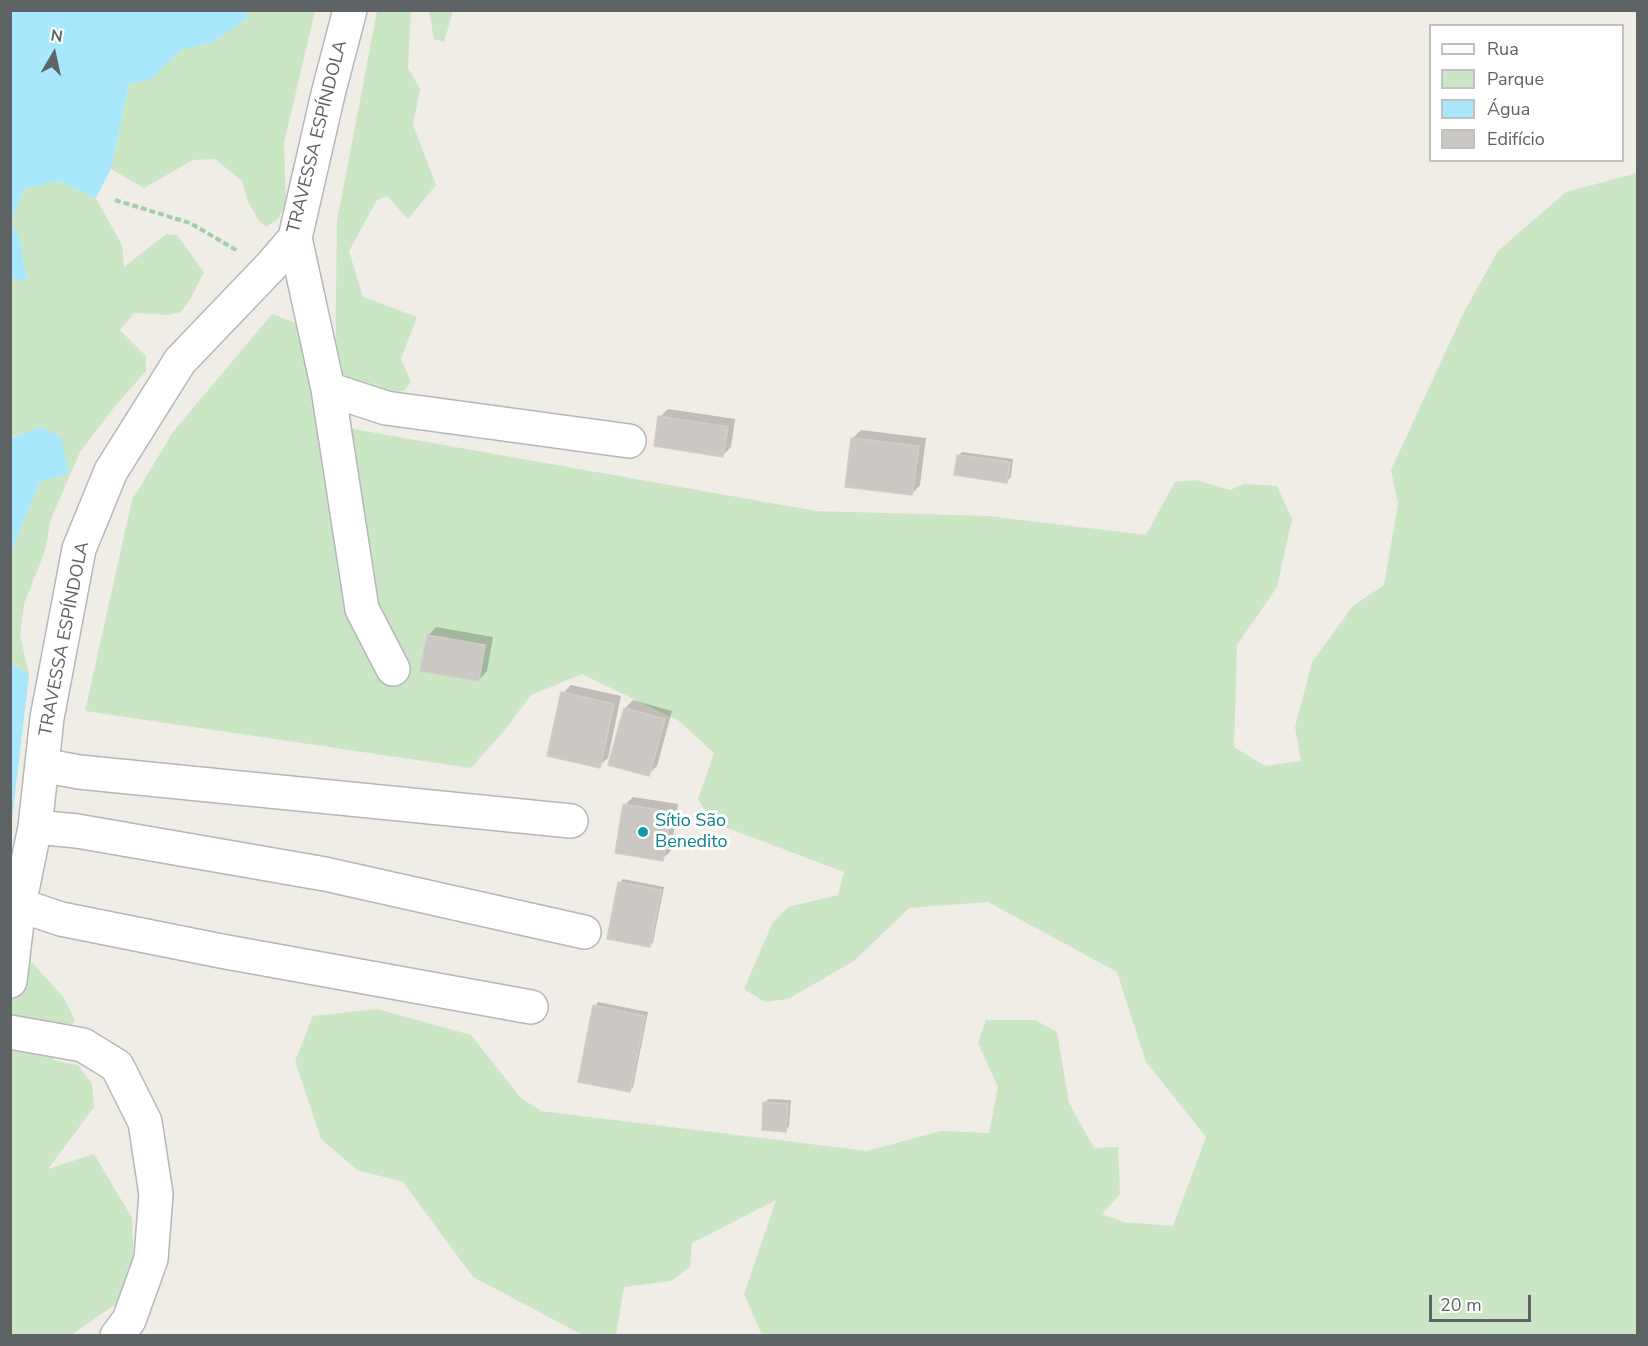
<!DOCTYPE html>
<html>
<head>
<meta charset="utf-8">
<style>
	body { margin:0 }
	#map { position:relative; width:1648px; height:1346px; overflow:hidden; background:#f0ece6; font-family:"Nunito Sans",sans-serif }
	canvas { display:block }
	.frame { position:absolute; inset:0; border:12px solid #5e6366; pointer-events:none }
	.legend { position:absolute; left:1429px; top:24px; width:195px; height:138px; box-sizing:border-box; background:#fff; border:2px solid #bfc1c2; margin:0; padding:8px 10px; list-style:none; font-size:18px; color:#5e6366 }
	.legend li { display:flex; align-items:center; gap:12px; height:30px }
	.legend b { width:30px; border:2px solid #bfc1c2 }
	.north { position:absolute; left:24px; top:24px; width:60px; height:60px; -webkit-text-stroke:4px #fff; paint-order:stroke; rotate:9deg; font-size:16px; font-weight:700; line-height:24px; text-align:center; color:#5e6366 }
	.north::after { content:''; display:block; margin:auto; width:21px; height:27px; background:#5e6366; clip-path:polygon(50% 0,100% 100%,50% 72%,0 100%) }
	.scale { position:absolute; left:1429px; top:1295px; width:102px; height:27px; box-sizing:border-box; border:3px solid #5e6366; border-top:0; padding-left:8px; font-size:18px; line-height:21px; white-space:nowrap; color:#5e6366; -webkit-text-stroke:4px #fff; paint-order:stroke }
</style>
</head>
<body>
<div id="map">
<canvas width="1648" height="1346"></canvas>
<div class="frame"></div>
<ul class="legend">
<li><b style="height:8px;background:#fff"></b>Rua</li>
<li><b style="height:16px;background:#cae6c4"></b>Parque</li>
<li><b style="height:16px;background:#a9e7fd"></b>Água</li>
<li><b style="height:16px;background:#cbc7c3"></b>Edifício</li>
</ul>
<div class="north">N</div>
<div class="scale">20 m</div>
</div>
<script>
const g = document.querySelector('canvas').getContext('2d');
g.lineJoin = 'round';
function fill(path, color) { g.fillStyle = color; g.fill(path, 'evenodd'); }
const poly = rows => new Path2D(rows.map(r => 'M' + r).join(''));
function strokePath(path, color, width, dash) { g.strokeStyle = color; g.lineWidth = width; g.lineCap = dash ? 'butt' : 'round'; g.setLineDash(dash || []); g.stroke(path); }
function drawText(font, color, halo, rows, align = 'center') {
  g.font = font + ' "Nunito Sans",sans-serif'; g.lineWidth = 6; g.setLineDash([]); g.textBaseline = 'middle'; g.strokeStyle = halo; g.fillStyle = color; for (const [text, x, y, turn = 0] of rows) {
    g.save(); g.translate(x, y); g.rotate((+turn || 0) * Math.PI / 180); g.textAlign = isNaN(turn) ? turn : align; if (halo) g.strokeText(text, 0, 0); g.fillText(text, 0, 0); g.restore();
  }
}
const green = poly([
	[248,11,315,11,284,143,286,206,277,220,266,227,259,221,248,202,242,181,215,159,193,160,144,188,111,169,129,84,151,79,182,49,211,43,247,19],
	[377,11,411,11,408,68,420,89,413,125,436,185,408,219,387,196,377,200,349,251,363,297,417,317,401,359,411,382,404,391,358,390,335,373,337,221],
	[429,11,453,11,444,42,434,39],
	[1637,173,1637,1335,762,1335,744,1294,776,1200,692,1243,690,1267,671,1281,624,1287,616,1335,583,1335,473,1277,403,1182,357,1170,321,1139,295,1061,313,1016,377,1009,471,1035,521,1098,541,1111,867,1151,941,1131,989,1133,998,1087,978,1043,986,1020,1035,1020,1057,1032,1069,1103,1094,1148,1118,1147,1120,1194,1102,1214,1124,1222,1173,1226,1206,1137,1146,1062,1117,972,988,902,909,908,854,961,788,999,765,1002,744,989,772,924,788,907,838,895,844,872,712,822,698,799,714,753,679,721,582,674,531,695,504,731,471,768,85,711,132,500,173,432,272,314,317,331,331,425,816,511,988,516,1146,535,1175,482,1196,480,1230,490,1244,484,1277,486,1292,519,1277,587,1237,645,1234,747,1265,766,1301,761,1295,727,1312,662,1353,606,1384,585,1398,504,1391,470,1464,312,1498,251,1566,192],
	[59,181,96,198,122,245,124,267,166,234,177,235,204,272,191,298,181,312,168,315,134,313,120,330,146,356,146,371,116,405,80,452,51,519,45,551,24,604,20,636,29,675,11,662,11,553,40,482,69,473,16,435,11,438,11,279,27,281,20,239,11,222,24,189],
	[10,924,18,927,30,960,64,998,75,1020,52,1060,78,1065,92,1084,94,1107,48,1169,94,1154,132,1218,135,1291,71,1335,11,1335]
]);
const water = poly([
	[10,11,248,11,247,19,211,43,182,49,151,79,129,84,111,169,96,198,59,181,24,189,11,222,20,239,27,281,11,279],
	[41,427,61,437,69,473,40,482,11,553,11,438],
	[10,662,29,675,11,828,14,908,10,924]
]);
const shadow = poly([
	[668,409,735,419,731,447,722,456,660,417],
	[861,430,926,438,920,485,912,494,852,439],
	[962,452,1013,459,1011,477,1007,481,958,456],
	[436,627,493,637,487,671,479,680,428,636],
	[571,685,621,696,608,758,599,766,563,693],
	[633,700,672,711,657,766,649,774,625,708],
	[633,797,678,804,671,851,662,859,625,805],
	[623,879,664,887,653,942,650,946,620,883],
	[598,1002,648,1012,633,1087,629,1091,595,1006],
	[768,1099,791,1100,789,1126,786,1130,765,1103]
]);
const building = poly([
	[658,416,728,427,723,457,654,446,658,416],
	[851,438,919,446,912,495,845,487,851,438],
	[957,455,1010,462,1007,483,954,475,957,455],
	[427,635,485,645,479,681,420,671,427,635],
	[561,692,614,704,600,768,547,756,561,692],
	[624,708,665,719,649,776,608,765,624,708],
	[623,804,671,812,663,861,615,853,623,804],
	[618,882,661,890,650,947,607,939,618,882],
	[593,1005,645,1016,630,1092,578,1082,593,1005],
	[763,1102,788,1104,786,1132,762,1130,763,1102]
]);
const path = poly([
	[115,200,190,223,238,251]
]);
const minor = poly([
	[295,238,328,389,362,609,393,669],
	[328,389,386,408,629,441],
	[42,765,79,772,571,821],
	[35,827,77,831,325,874,584,932],
	[19,905,61,919,221,951,531,1007],
	[10,981,19,905,35,827,47,718,79,549,111,471,180,361,271,266,295,238,328,94,350,10],
	[10,1032,83,1045,117,1066,145,1122,156,1194,151,1259,129,1320,117,1336]
]);
const markers = [
	[643,832,6,"#0f9aa8"]
];
const streetNames = [
	["TRAVESSA ESPÍNDOLA",318,137,-76],
	["TRAVESSA ESPÍNDOLA",65,639,-79]
];
const cultureNames = [
	["Sítio São",655,822],
	["Benedito",655,843]
];
fill(green, '#cae6c4');
fill(water, '#a9e7fd');
fill(shadow, '#0003');
fill(building, '#cbc7c3');
strokePath(building, '#d4cdc5', 1.5);
strokePath(minor, '#b4b8bb', 36);
strokePath(path, '#a1cfa6', 4, [6, 3]);
strokePath(minor, '#fff', 33);
for (const [x, y, r, color] of markers) { const dot = new Path2D(); dot.arc(x, y, r, 0, 2 * Math.PI); g.fillStyle = color; g.fill(dot); strokePath(dot, '#fff', 2); }
drawText('18px', '#5e6366', '#fff', streetNames);
drawText('18px', '#0d838f', '#fff', cultureNames, 'left');
</script>
</body>
</html>
